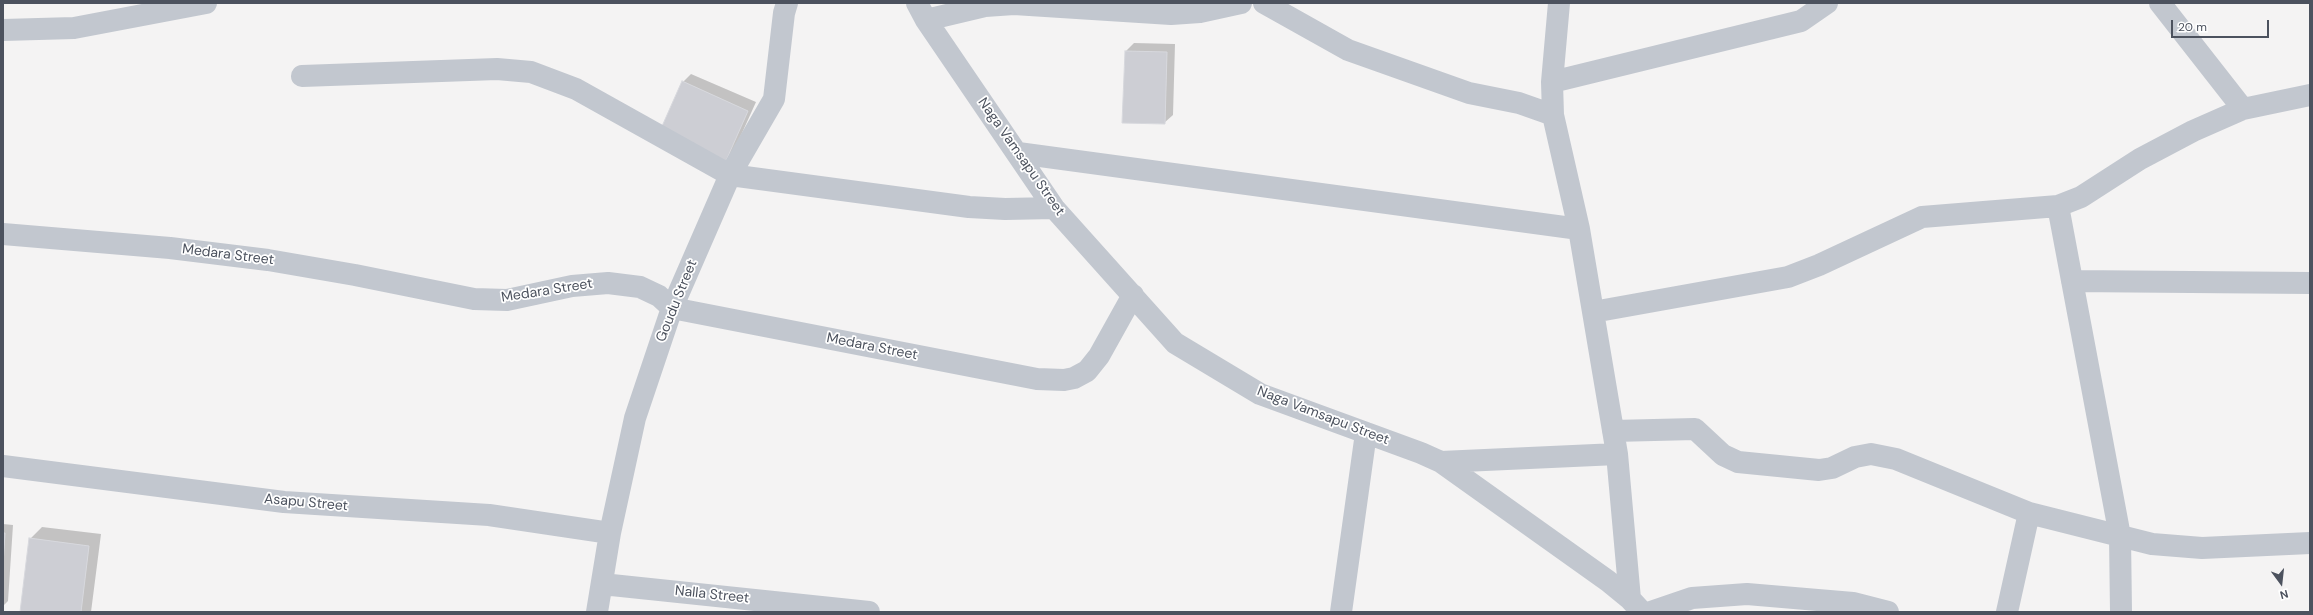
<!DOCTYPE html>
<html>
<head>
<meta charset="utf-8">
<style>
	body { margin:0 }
	#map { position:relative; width:2313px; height:615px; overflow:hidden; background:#f4f3f3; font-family:"DM Sans",sans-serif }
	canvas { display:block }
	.frame { position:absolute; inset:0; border:4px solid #4c525e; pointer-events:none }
	.north { position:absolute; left:2261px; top:563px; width:40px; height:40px; -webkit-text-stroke:3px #fff; paint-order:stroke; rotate:165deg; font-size:11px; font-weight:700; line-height:16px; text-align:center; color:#4c525e }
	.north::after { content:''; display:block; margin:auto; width:14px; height:18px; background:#4c525e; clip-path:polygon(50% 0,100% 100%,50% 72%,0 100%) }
	.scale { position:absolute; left:2171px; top:20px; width:98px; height:18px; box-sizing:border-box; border:2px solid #4c525e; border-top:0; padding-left:5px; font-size:12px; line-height:14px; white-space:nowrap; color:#4c525e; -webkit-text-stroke:3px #fff; paint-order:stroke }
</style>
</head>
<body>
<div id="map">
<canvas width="2313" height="615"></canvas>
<div class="frame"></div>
<div class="north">N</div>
<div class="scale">20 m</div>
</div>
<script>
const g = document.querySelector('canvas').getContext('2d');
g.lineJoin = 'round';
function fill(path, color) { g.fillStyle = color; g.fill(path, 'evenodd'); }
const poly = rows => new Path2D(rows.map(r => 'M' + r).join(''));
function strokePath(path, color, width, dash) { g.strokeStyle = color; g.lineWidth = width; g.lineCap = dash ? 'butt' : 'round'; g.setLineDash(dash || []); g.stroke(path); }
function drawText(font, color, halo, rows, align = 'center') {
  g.font = font + ' "DM Sans",sans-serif'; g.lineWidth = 3.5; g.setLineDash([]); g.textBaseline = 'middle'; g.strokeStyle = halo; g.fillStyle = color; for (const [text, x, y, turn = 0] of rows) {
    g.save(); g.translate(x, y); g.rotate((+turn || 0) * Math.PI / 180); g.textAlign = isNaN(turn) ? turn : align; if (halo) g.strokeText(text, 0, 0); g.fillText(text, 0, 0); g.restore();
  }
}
const shadow = poly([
	[1134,43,1175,44,1173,115,1164,123,1124,122,1126,51],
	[691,74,756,102,733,153,725,162,683,82],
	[3,524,13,525,8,601,3,606],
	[42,527,101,534,91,612,21,612,30,539]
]);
const building = poly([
	[1125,51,1167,52,1165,124,1122,123,1125,51],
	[682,81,748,111,725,163,659,133,682,81],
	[3,533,5,533,3,565,3,533],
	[29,538,89,546,81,612,20,612,29,538]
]);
const minor = poly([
	[917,3,926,20,1054,208,1175,343,1260,394,1421,453,1441,462,1608,581,1630,599,1642,612],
	[1264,3,1348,50,1469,93,1519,103,1553,115],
	[1559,3,1552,82,1553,115,1579,229,1617,454,1630,599],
	[2160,3,2243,109],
	[926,20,985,6,1014,4,1171,14,1200,12,1241,3],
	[3,30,74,28,206,3],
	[302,76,497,69,531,72,576,89,730,175,969,207,1005,209,1054,208],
	[1552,82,1801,21,1827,3],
	[1018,153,1579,229],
	[2058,206,2120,536,2121,612],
	[3,234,170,248,268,260,355,275,474,299,507,300,572,286,608,283,640,287,659,296,672,308,1037,379,1064,380,1074,378,1087,371,1099,356,1133,295],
	[2072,281,2310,283],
	[1593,312,1788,277,1819,265,1922,217,2058,206,2081,197,2140,159,2193,131,2243,109,2310,95],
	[1613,431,1695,429,1723,455,1738,462,1819,470,1832,468,1855,457,1871,454,1896,459,2029,513,2152,544,2202,548,2310,543],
	[1441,462,1617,454],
	[3,466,284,502,489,515,610,533],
	[602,584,869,612],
	[597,612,610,533,635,418,672,308,730,175,774,99,784,13,787,3],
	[1341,612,1366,433],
	[1651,612,1692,598,1747,594,1853,603,1888,612],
	[2007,612,2029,513]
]);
const streetNames = [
	["Naga Vamsapu Street",1021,157,55],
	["Medara Street",228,255,7],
	["Medara Street",547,291,-9],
	["Goudu Street",677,301,-68],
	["Medara Street",872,347,11],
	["Naga Vamsapu Street",1323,416,21],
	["Asapu Street",306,503,5],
	["Nalla Street",712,595,6]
];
fill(shadow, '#0003');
fill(building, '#cdced4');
strokePath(building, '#d7d8dd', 1);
strokePath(minor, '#c2c7cf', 22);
drawText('14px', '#4c525e', '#fff', streetNames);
</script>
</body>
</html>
